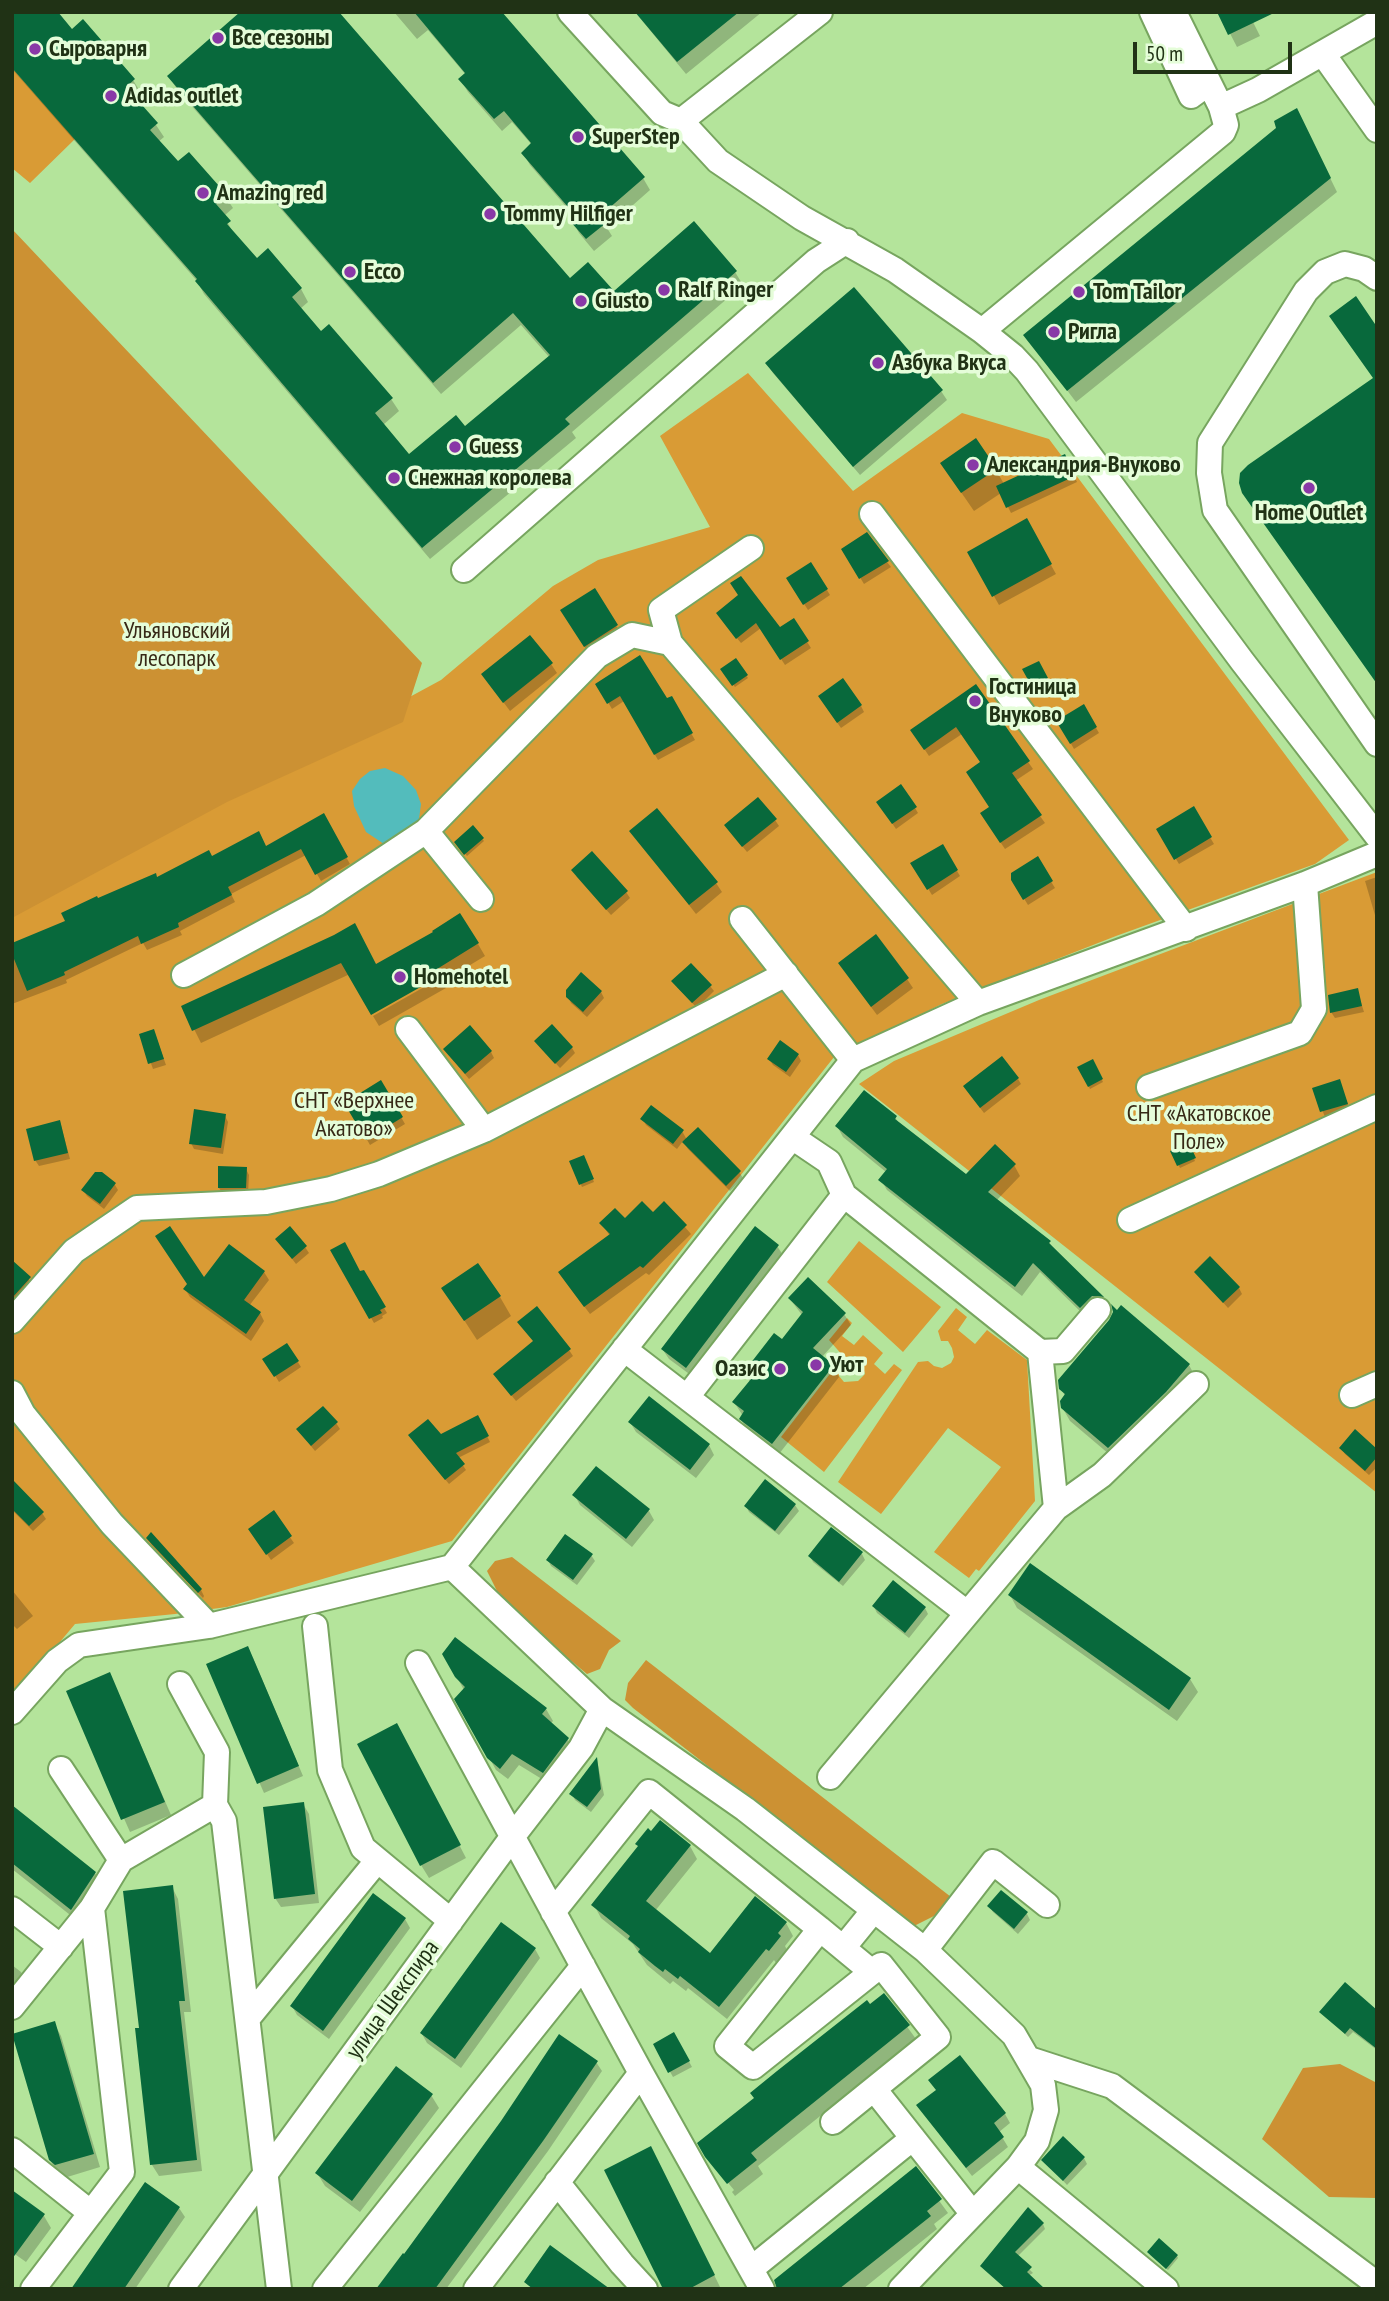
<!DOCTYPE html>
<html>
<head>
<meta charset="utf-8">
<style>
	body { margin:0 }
	#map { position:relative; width:1389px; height:2301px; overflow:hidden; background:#b4e49b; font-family:"PT Sans Narrow",sans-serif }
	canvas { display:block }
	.frame { position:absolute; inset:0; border:14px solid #203215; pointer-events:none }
	.scale { position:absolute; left:1133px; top:42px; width:159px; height:32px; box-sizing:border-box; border:4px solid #203215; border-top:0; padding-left:9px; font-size:21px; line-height:24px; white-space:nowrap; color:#203215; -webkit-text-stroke:5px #e5fdd9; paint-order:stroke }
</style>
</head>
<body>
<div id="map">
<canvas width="1389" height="2301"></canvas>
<div class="frame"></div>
<div class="scale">50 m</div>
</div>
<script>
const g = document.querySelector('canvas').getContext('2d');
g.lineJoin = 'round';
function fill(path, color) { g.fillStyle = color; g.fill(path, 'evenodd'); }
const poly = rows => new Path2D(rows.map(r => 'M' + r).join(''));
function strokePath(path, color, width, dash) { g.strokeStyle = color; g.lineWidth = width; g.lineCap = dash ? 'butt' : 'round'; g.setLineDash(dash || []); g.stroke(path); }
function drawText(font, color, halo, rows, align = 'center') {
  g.font = font + ' "PT Sans Narrow",sans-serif'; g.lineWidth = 7; g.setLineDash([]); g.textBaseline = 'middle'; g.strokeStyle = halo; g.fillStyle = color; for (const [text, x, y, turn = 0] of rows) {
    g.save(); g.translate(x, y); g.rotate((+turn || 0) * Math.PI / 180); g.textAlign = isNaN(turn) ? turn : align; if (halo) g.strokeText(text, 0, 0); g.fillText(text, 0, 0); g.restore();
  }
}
const green = poly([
	[12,68,75,139,30,183,12,168],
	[748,373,853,491,962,413,1049,439,1349,840,1315,864,1116,936,942,1004,834,1057,452,1541,227,1607,175,1614,75,1624,12,1699,12,917,166,829,441,680,553,586,598,560,710,527,660,436],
	[1377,872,1377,1493,859,1084,894,1061,1039,1000],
	[859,1241,941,1307,903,1352,827,1282],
	[956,1308,967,1317,958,1330,975,1344,987,1330,1027,1360,1035,1501,979,1571,976,1569,969,1578,934,1552,1001,1467,948,1428,881,1514,838,1482,918,1362,928,1361,934,1366,942,1368,951,1363,954,1357,952,1348,948,1341,941,1341,938,1331],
	[847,1318,852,1323,842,1336,854,1345,863,1335,883,1353,874,1364,885,1374,894,1364,902,1370,824,1472,781,1437,836,1366,839,1368,839,1376,844,1382,858,1381,865,1374,861,1360,855,1356,844,1357,829,1340]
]);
const forest = poly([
	[12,229,422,663,403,722,227,802,12,918],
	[512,1557,621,1641,609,1650,600,1669,587,1674,504,1605,487,1571,495,1561],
	[646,1660,951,1897,946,1910,914,1926,633,1708,625,1700,628,1683],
	[1340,2064,1377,2083,1377,2198,1329,2197,1262,2139,1303,2068]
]);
const water = poly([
	[385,768,403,776,416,790,421,804,419,819,407,836,387,846,366,832,354,806,352,791,360,779,370,771]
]);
const shadow = poly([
	[12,12,72,32,133,80,141,93,134,99,156,125,164,137,158,142,178,164,225,196,233,208,224,216,235,236,257,261,301,289,308,302,300,309,321,334,391,399,399,411,383,425,409,457,465,429,550,358,521,325,441,394,177,89,169,77,570,281,614,294,735,272,743,285,572,432,576,438,430,559,204,294,197,281,12,69],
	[394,12,498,12,643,178,650,190,607,228,612,236,594,251,579,233,572,220,575,217,530,165,523,153,532,145,512,122,502,131,468,92,460,79,466,75,428,30,417,39],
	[635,12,762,12,686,74],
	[1219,12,1248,12,1260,36,1237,47],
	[1303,123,1337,192,1076,402,1025,335],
	[767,364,941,391,947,400,860,475,773,373],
	[1067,462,1077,482,1011,513,1001,493,974,511,954,482,996,470,1004,484],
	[1026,521,1056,574,999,605,969,552],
	[843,549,887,562,891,567,864,584],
	[811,564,830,595,808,610,788,579],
	[594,591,620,632,588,652,563,611],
	[740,596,779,629,793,620,811,648,785,665,761,628,741,643,721,619],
	[735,660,748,678,735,687,722,670],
	[1038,663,1048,681,1035,688,1025,670],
	[551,664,557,673,510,711,483,675],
	[597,684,666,701,671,698,695,740,658,760,624,701,612,709],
	[976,687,1033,769,1015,781,1045,823,1005,849,986,821,991,808,982,763,962,734,929,756,917,738],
	[823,702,861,706,864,712,841,728],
	[1083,706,1099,733,1074,749,1058,721],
	[882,808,915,808,918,813,896,829],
	[1193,809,1214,844,1179,864,1158,829],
	[323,816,350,864,321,881,306,855,231,894,235,902,180,931,182,935,147,950,143,943,66,980,67,983,12,1004,12,946,67,922,98,900,212,858,266,848],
	[775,820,779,826,747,852,730,831],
	[473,828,484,841,467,856,456,842],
	[631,831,716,883,722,892,696,914],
	[942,846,960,876,932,895,913,864],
	[1037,859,1055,888,1028,905,1012,879],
	[576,876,626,892,630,898,611,915],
	[1377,877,1377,922,1365,881],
	[361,938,376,966,478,944,485,956,442,982,446,988,379,1026,373,1016,449,973,447,970,371,1013,350,974,201,1043,183,1007],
	[846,973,907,979,913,988,877,1015],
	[710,986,714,991,697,1008,677,987],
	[1357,990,1364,1012,1335,1018,1331,1012],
	[601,992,604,998,587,1017,571,1003,568,996],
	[141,1035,156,1037,166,1065,153,1069],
	[536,1042,572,1048,575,1053,560,1068],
	[445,1050,491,1052,494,1058,469,1079],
	[798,1055,801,1061,790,1077,773,1065,769,1059],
	[1092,1061,1103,1082,1090,1089,1080,1068],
	[1018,1079,1021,1084,984,1113,968,1092],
	[1339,1081,1350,1110,1325,1117,1314,1089],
	[381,1082,405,1124,370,1145,346,1103],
	[225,1116,228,1122,223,1154,194,1149,191,1143],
	[895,1117,900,1125,966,1177,1014,1165,1020,1176,996,1201,1049,1242,1055,1252,1103,1298,1108,1307,1087,1318,1040,1272,1022,1296,887,1190,881,1180,886,1172,843,1137,837,1126],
	[643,1119,682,1131,687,1140,739,1172,743,1178,730,1191,688,1149,683,1141,677,1149,646,1125],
	[60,1122,70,1159,39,1166,35,1160],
	[1188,1145,1195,1161,1180,1168,1172,1152],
	[583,1157,594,1182,582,1187,571,1162],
	[246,1169,249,1175,248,1194,223,1194,219,1188],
	[101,1174,115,1185,118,1190,104,1209,87,1196,83,1190],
	[664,1203,691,1234,649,1275,646,1273,590,1314,565,1281,610,1236,601,1223,653,1214],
	[277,1239,305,1247,309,1253,296,1264],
	[229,1246,264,1272,269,1280,249,1306,260,1313,264,1321,251,1341,190,1297,185,1289,204,1280],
	[777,1246,783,1255,692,1376,669,1359,663,1350],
	[332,1250,360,1274,363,1272,387,1313,382,1316,383,1318,374,1323],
	[12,1262,33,1284,12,1308],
	[1196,1272,1239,1288,1242,1294,1228,1308],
	[444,1289,500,1297,511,1316,477,1340],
	[790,1299,844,1314,851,1325,822,1357,833,1366,839,1377,779,1454,747,1430,741,1419,743,1416,734,1402,750,1382,745,1373,782,1341,802,1315],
	[535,1343,569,1350,573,1356,516,1401,499,1380],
	[287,1345,301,1367,279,1382,265,1359],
	[1189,1365,1196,1378,1116,1460,1070,1421,1062,1407,1066,1397,1060,1388],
	[478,1418,490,1442,458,1458,466,1470,449,1484,413,1440,440,1437],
	[630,1422,709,1445,714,1455,696,1478,636,1432],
	[336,1423,340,1429,315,1451,298,1430],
	[1341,1448,1377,1451,1377,1467,1369,1475,1345,1454],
	[597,1468,649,1511,654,1520,632,1547,580,1505,575,1496],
	[12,1497,42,1513,46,1519,33,1531,12,1510],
	[795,1505,799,1511,779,1535,749,1512,746,1506],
	[273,1513,294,1543,271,1560,254,1535],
	[151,1535,201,1590,204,1596,203,1598,151,1544,148,1538],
	[862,1554,865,1560,843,1586,813,1562,810,1556],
	[591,1555,595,1561,577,1585,551,1566,548,1560],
	[894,1582,925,1608,928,1614,909,1638,877,1613,874,1607],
	[12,1590,33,1616,17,1629,12,1624],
	[1010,1595,1190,1679,1198,1692,1177,1721,1017,1608],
	[444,1654,546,1709,553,1721,550,1724,568,1740,575,1752,550,1784,519,1765,508,1779,496,1770,457,1699,464,1690],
	[253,1658,303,1776,264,1793,208,1665],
	[110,1674,171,1815,130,1832,68,1692],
	[404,1738,466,1858,429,1878,421,1865],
	[597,1760,604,1795,591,1812,575,1800,572,1794],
	[303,1804,309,1814,319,1903,281,1907,275,1898],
	[12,1808,95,1873,102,1886,79,1922,12,1869],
	[690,1846,697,1859,655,1911,710,1955,786,1923,793,1936,785,1946,787,1950,776,1963,774,1960,727,2019,688,1988,686,1991,673,1981,670,1984,647,1965,633,1944,601,1918,594,1905],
	[172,1887,178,1899,191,2012,184,2012,202,2171,159,2176,152,2165,137,2030,141,2030],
	[989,1906,1027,1914,1030,1920,1018,1934,993,1912],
	[405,1919,410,1928,329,2039,297,2015,292,2006],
	[535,1949,540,1958,461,2068,427,2043,422,2034],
	[12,1965,21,1972,28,1985,12,2006],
	[884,1995,916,2039,758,2166,763,2174,735,2196,732,2192,734,2190,706,2156],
	[1322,2012,1377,2027,1377,2050,1353,2032,1348,2037],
	[54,2023,61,2036,100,2167,64,2178,58,2173,50,2160],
	[674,2034,692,2067,673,2077,655,2045],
	[596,2062,602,2071,548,2151,446,2289,378,2289],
	[930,2080,1005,2114,1010,2123,999,2132,1008,2147,972,2176,918,2106,937,2091],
	[431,2095,439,2108,360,2212,325,2186,317,2173],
	[1084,2158,1087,2164,1067,2185,1044,2160],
	[658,2161,721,2289,665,2289],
	[916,2169,948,2213,934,2224,937,2229,863,2289,777,2289],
	[12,2192,44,2216,51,2228,26,2262,12,2252],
	[179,2208,185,2217,135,2289,73,2289],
	[1043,2224,1045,2229,1017,2257,1033,2273,1006,2289,982,2266],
	[1150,2255,1177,2256,1178,2258,1168,2270]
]);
const building = poly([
	[12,12,58,12,72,29,83,19,135,79,126,87,158,123,150,130,178,161,189,152,227,195,216,204,231,221,227,224,257,258,268,248,302,288,292,297,321,331,329,324,393,398,375,413,409,454,456,415,465,426,550,355,513,313,433,383,167,76,240,12,339,12,570,278,588,262,614,291,694,221,737,271,565,419,570,424,422,548,195,281,197,279,12,68],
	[414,12,502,12,645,177,600,216,606,223,586,239,569,220,575,215,521,153,531,143,504,111,494,119,458,79,465,73],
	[635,12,739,12,677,62],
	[1217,12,1276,12,1228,35],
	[1297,108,1331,178,1067,391,1023,335,1276,128,1274,121],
	[854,287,943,390,853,467,765,363],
	[1356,296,1377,327,1377,684,1242,493,1239,483,1240,473,1248,465,1373,378,1329,316],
	[976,438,997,469,961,493,940,463],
	[1065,454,1075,476,1006,508,996,486],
	[1027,518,1052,564,992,597,967,552],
	[867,532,889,561,859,579,841,549],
	[811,562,828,589,803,605,786,578],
	[741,576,780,627,794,618,809,641,780,660,756,623,736,639,716,613,738,595,730,583],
	[595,588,618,625,584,647,560,610],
	[530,635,553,663,503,703,481,674],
	[640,655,667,698,672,696,693,733,654,755,620,696,607,704,595,684],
	[736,658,748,675,732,686,720,669],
	[1039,661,1048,678,1032,687,1022,669],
	[843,678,862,705,837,723,818,696],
	[976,684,1030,761,1012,773,1042,815,1000,843,980,813,989,807,966,772,980,762,956,727,924,750,910,730],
	[1084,704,1097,727,1070,744,1056,721],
	[901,784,917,807,892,824,876,802],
	[758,797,777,819,742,847,724,825],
	[1194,806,1212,837,1174,860,1156,829],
	[657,808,718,882,689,905,629,831],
	[324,813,348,857,315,875,301,849,228,887,232,895,178,923,179,927,141,944,138,936,64,972,65,975,27,991,12,954,12,943,65,921,61,913,97,896,98,898,156,873,157,877,209,850,212,856,259,831,266,846],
	[473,825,484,838,464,855,454,842],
	[943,844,958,870,927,890,910,863],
	[592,851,628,891,606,910,571,870],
	[1038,856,1053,881,1023,900,1011,880,1011,873],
	[460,913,479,943,437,969,440,976,371,1015,341,963,192,1031,181,1006,334,935,355,923,376,964,433,932,432,931],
	[876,934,909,978,871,1007,838,963],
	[691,963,712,985,692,1003,671,981],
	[581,972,602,991,583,1012,566,997,566,990],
	[1358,988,1362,1006,1330,1013,1328,995],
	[552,1024,573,1047,555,1064,534,1041],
	[470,1025,492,1051,465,1074,443,1049],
	[154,1029,164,1059,148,1064,139,1034],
	[780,1040,799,1054,786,1072,767,1059],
	[1002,1056,1019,1078,980,1108,963,1086],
	[1093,1059,1103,1079,1088,1087,1077,1067],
	[1340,1079,1348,1104,1320,1112,1312,1088],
	[381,1080,403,1117,366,1140,344,1103],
	[864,1090,897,1116,895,1119,966,1174,995,1144,1016,1164,988,1192,1051,1241,1049,1243,1104,1297,1092,1296,1080,1308,1033,1263,1015,1287,878,1180,887,1169,835,1126],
	[651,1105,684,1130,673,1144,640,1119],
	[194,1109,226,1114,221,1148,189,1144],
	[60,1120,68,1153,34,1161,26,1129],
	[698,1127,741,1171,726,1186,682,1142],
	[1189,1143,1196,1158,1177,1166,1170,1151],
	[584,1155,594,1179,579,1185,569,1161],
	[218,1166,247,1167,246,1188,218,1188],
	[95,1172,102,1172,116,1183,100,1204,81,1190],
	[642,1201,653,1212,664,1201,687,1225,643,1268,640,1266,584,1307,558,1272,610,1234,599,1223,615,1208,625,1218],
	[170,1226,204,1277,229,1244,265,1271,244,1300,261,1312,246,1334,183,1289,187,1284,155,1236],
	[290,1226,307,1246,292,1259,275,1239],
	[755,1226,779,1245,686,1368,661,1349],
	[345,1242,360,1271,364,1270,386,1307,380,1310,382,1313,369,1319,330,1250],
	[1210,1256,1240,1287,1223,1303,1194,1272],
	[12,1260,31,1277,12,1298],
	[478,1263,501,1296,464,1321,441,1288],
	[808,1277,846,1313,813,1348,834,1365,772,1444,739,1419,744,1411,732,1402,751,1379,743,1373,774,1333,782,1339,803,1312,788,1298],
	[1111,1304,1117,1310,1121,1305,1190,1364,1166,1392,1108,1448,1061,1408,1060,1401,1065,1394,1059,1389,1058,1380,1109,1320,1113,1312],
	[537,1306,571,1349,511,1396,493,1374,533,1341,517,1322],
	[287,1343,299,1361,274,1377,262,1359],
	[649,1396,710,1444,690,1470,628,1422],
	[323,1406,338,1422,311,1446,296,1429],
	[478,1415,489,1436,456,1453,465,1464,445,1480,408,1435,428,1419,441,1434],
	[1355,1429,1377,1449,1377,1457,1365,1471,1339,1448],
	[596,1466,650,1509,626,1539,572,1495],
	[12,1479,44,1512,29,1526,12,1509],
	[765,1479,796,1504,775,1531,744,1506],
	[274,1510,292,1536,266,1555,248,1529],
	[831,1527,863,1552,839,1582,808,1556],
	[151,1532,202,1589,198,1593,146,1538],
	[565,1534,593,1554,573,1580,546,1560],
	[1030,1563,1191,1678,1169,1710,1008,1595],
	[893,1580,926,1607,905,1633,872,1606],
	[455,1637,547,1708,542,1714,569,1738,543,1773,512,1754,500,1769,487,1758,454,1699,465,1687,455,1677,442,1654],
	[248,1646,299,1766,257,1784,206,1664],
	[110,1672,165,1802,121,1820,66,1691],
	[397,1723,461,1845,420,1866,357,1744],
	[597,1757,601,1789,587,1807,569,1794],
	[304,1802,315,1894,274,1899,263,1807],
	[12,1805,96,1872,71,1910,12,1863],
	[660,1820,691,1845,646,1901,710,1953,755,1896,787,1922,778,1933,781,1936,769,1951,766,1949,719,2007,680,1976,678,1979,665,1969,663,1972,655,1966,638,1952,640,1949,628,1939,630,1936,591,1905,638,1846,635,1844,648,1828,651,1831],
	[173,1885,185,2001,179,2001,197,2160,150,2165,135,2028,139,2028,123,1891],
	[1001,1890,1028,1912,1014,1929,987,1906],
	[373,1893,406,1918,323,2031,290,2006],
	[501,1922,536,1948,455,2059,420,2033],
	[1345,1982,1377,2010,1377,2049,1350,2028,1345,2034,1319,2012],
	[884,1993,910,2025,751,2153,757,2160,727,2184,705,2157,697,2143,754,2098,750,2093,777,2071,867,2000,870,2004],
	[55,2021,94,2154,55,2165,49,2160,12,2034],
	[674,2032,690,2061,668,2073,653,2044],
	[559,2034,598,2061,543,2141,435,2289,376,2289,403,2253,404,2254,501,2121],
	[960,2055,1006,2113,994,2123,1004,2137,966,2168,916,2105,936,2090,928,2080],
	[396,2066,433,2094,352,2201,315,2173],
	[1063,2136,1085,2157,1063,2181,1041,2160],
	[651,2146,715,2275,689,2289,663,2289,604,2170],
	[916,2166,942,2199,927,2211,931,2216,839,2289,777,2289,774,2280],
	[145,2182,180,2207,124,2289,71,2289],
	[12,2190,45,2214,12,2259],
	[1028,2207,1044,2223,1015,2252,1032,2267,1027,2272,1045,2289,1006,2289,980,2266],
	[1159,2238,1178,2255,1166,2269,1147,2252],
	[550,2245,610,2289,533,2289,524,2282]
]);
const minor = poly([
	[570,12,662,113,681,121,718,161,802,218,895,270,982,331,1223,132,1226,125,1221,107,1174,12],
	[1152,12,1191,96,1209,83],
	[1323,54,1377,130],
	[1221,107,1258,90,1377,22],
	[681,121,820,12],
	[1377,278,1364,269,1345,264,1325,272,1306,291,1210,443,1209,473,1215,510,1377,744],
	[982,331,1013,356,1027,371,1242,661,1377,836],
	[872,514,1186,929],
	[464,570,816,261,847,241],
	[670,643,661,610,751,548],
	[426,831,481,899],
	[742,919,853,1060],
	[184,975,316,904,426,831,597,656,632,635,670,643,978,1003],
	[408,1029,484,1130],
	[1149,1087,1300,1033,1314,1009,1305,884],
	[844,1195,1040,1352,1056,1508],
	[1130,1220,1377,1107],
	[12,1321,74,1251,137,1208,266,1202,331,1189,379,1174,484,1130,786,974],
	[624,1349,967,1613],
	[1040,1352,1063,1351,1098,1310],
	[12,1393,23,1414,112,1524,209,1626],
	[1352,1395,1377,1384],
	[687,1397,844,1195,829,1162,792,1137],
	[315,1626,330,1770,363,1848,451,1921],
	[418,1663,641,2073,762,2289],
	[180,1684,217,1752,215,1805],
	[12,1712,57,1661,79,1645,209,1626,452,1567],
	[61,1769,121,1860],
	[830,1777,1056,1508,1102,1475,1196,1384],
	[12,1909,61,1947],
	[553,1912,649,1792,820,1929],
	[843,1948,874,1910],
	[925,1950,993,1862,1047,1905],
	[12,2007,92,1908,121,1860,215,1805,224,1821,279,2289],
	[248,2018,377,1861],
	[1029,2059,1112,2086,1377,2284],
	[874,2089,973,2214],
	[833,2122,938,2037,881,1965,753,2067,727,2046,820,1929,872,1972],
	[12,2150,91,2213],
	[1018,2167,1166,2289],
	[557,2182,622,2264,645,2289],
	[751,2269,913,2138],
	[33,2289,122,2172,92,1908],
	[181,2289,513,1836,581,1748,602,1709],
	[325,2289,583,1966],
	[476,2289,641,2073],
	[901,2289,1018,2167,1037,2141,1046,2110,1043,2085,1014,2035,925,1950,745,1809,602,1709,452,1567,853,1060,978,1003,1305,884,1377,854]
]);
const markers = [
	[218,38,7,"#8938a7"],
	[35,49,7,"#8938a7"],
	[111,96,7,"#8938a7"],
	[578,137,7,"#8938a7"],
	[203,193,7,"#8938a7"],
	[490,214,7,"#8938a7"],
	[350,272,7,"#8938a7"],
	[664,290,7,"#8938a7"],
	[1079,292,7,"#8938a7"],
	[581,301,7,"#8938a7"],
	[1054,332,7,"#8938a7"],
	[878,363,7,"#8938a7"],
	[455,447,7,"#8938a7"],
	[973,465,7,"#8938a7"],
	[394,478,7,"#8938a7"],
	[1309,488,7,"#8938a7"],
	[975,701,7,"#8938a7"],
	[400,977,7,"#8938a7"],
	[816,1365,7,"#8938a7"],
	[780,1369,7,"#8938a7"]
];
const poiNames = [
	["Все сезоны",232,38],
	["Сыроварня",49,49],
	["Adidas outlet",125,96],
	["SuperStep",592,137],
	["Amazing red",217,193],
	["Tommy Hilfiger",504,214],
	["Ecco",364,272],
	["Ralf Ringer",678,290],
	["Tom Tailor",1093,292],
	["Giusto",595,301],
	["Ригла",1068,332],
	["Азбука Вкуса",892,363],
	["Guess",469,447],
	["Александрия-Внуково",987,465],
	["Снежная королева",408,478],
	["Home Outlet",1309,513,"center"],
	["Гостиница",989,687],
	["Внуково",989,715],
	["Homehotel",414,977],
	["Уют",830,1365],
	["Оазис",766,1369,"right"]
];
const parkNames = [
	["Ульяновский",177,631],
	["лесопарк",177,659],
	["СНТ «Верхнее",354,1101],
	["Акатово»",354,1129],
	["СНТ «Акатовское",1199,1114],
	["Поле»",1199,1142]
];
const streetNames = [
	["улица Шекспира",393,2000,-54]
];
fill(green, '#d99b35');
fill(forest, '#cc9133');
fill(water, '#53bcbc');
fill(shadow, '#0003');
fill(building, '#08693c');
strokePath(minor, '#77a55f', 28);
strokePath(minor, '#fff', 24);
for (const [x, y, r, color] of markers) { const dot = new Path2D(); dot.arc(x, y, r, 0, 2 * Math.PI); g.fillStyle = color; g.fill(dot); strokePath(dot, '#e5fdd9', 2.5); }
drawText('bold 24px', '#203215', '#e5fdd9', poiNames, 'left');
drawText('24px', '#372916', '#e5fdd9', parkNames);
drawText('24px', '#203215', '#e5fdd9', streetNames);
</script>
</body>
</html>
